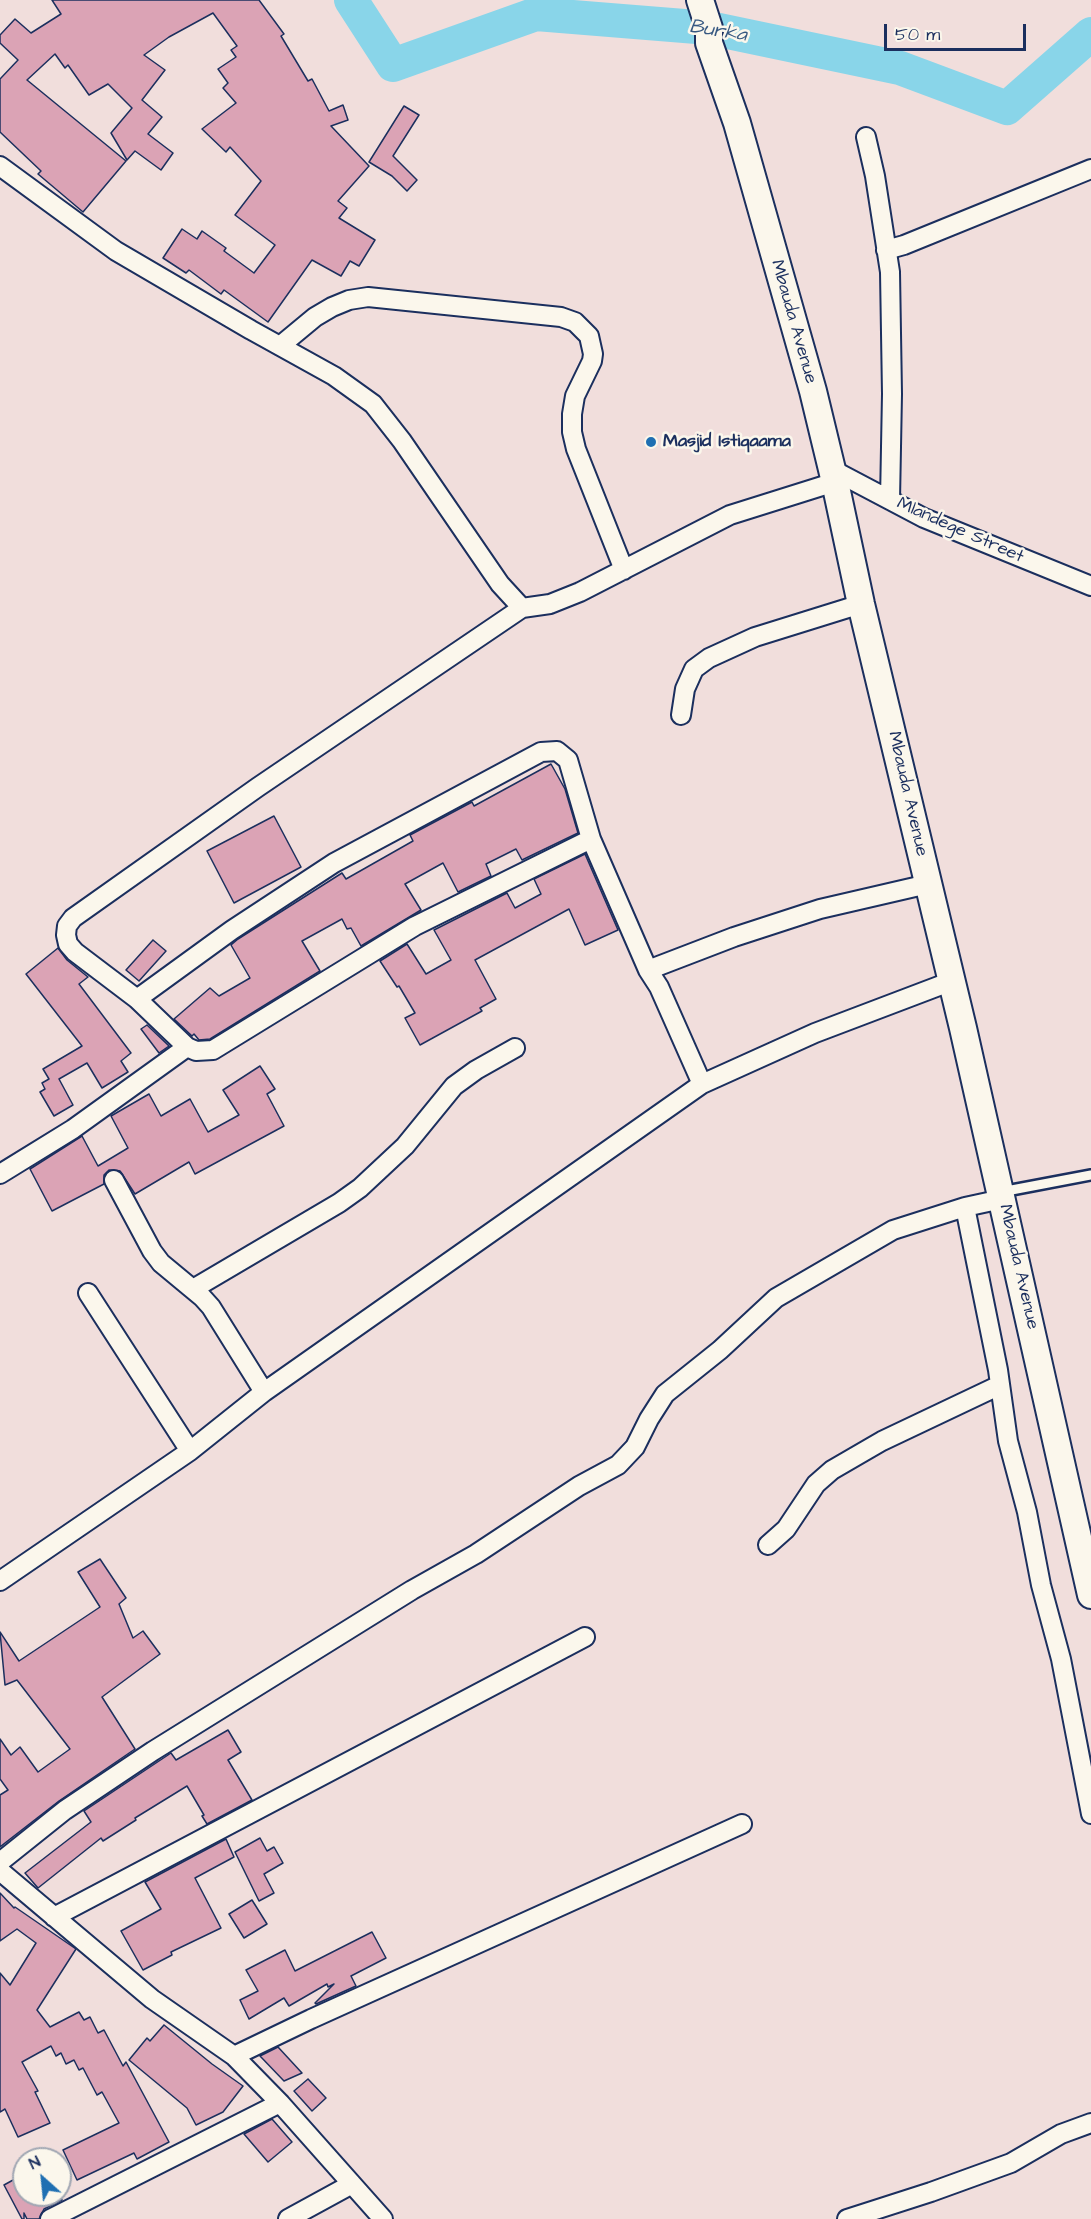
<!DOCTYPE html>
<html>
<head>
<meta charset="utf-8">
<style>
	body { margin:0 }
	#map { position:relative; width:1091px; height:2219px; overflow:hidden; background:#f1dedc; font-family:"Architects Daughter",sans-serif }
	canvas { display:block }
	.north { position:absolute; left:12px; top:2147px; width:60px; height:60px; box-sizing:border-box; background:#fbf7ec; border:2px solid #a1a7b3; border-radius:50%; rotate:333deg; font-size:16px; font-weight:700; line-height:24px; text-align:center; color:#1b2f5e }
	.north::after { content:''; display:block; margin:auto; width:21px; height:27px; background:#1f6fb2; clip-path:polygon(50% 0,100% 100%,50% 72%,0 100%) }
	.scale { position:absolute; left:884px; top:24px; width:142px; height:27px; box-sizing:border-box; border:3px solid #1b2f5e; border-top:0; padding-left:8px; font-size:18px; line-height:21px; white-space:nowrap; color:#1b2f5e; -webkit-text-stroke:4px #fbf7ec; paint-order:stroke }
</style>
</head>
<body>
<div id="map">
<canvas width="1091" height="2219"></canvas>
<div class="north">N</div>
<div class="scale">50 m</div>
</div>
<script>
const g = document.querySelector('canvas').getContext('2d');
g.lineJoin = 'round';
const poly = rows => new Path2D(rows.map(r => 'M' + r).join(''));
function strokePath(path, color, width, dash) { g.strokeStyle = color; g.lineWidth = width; g.lineCap = dash ? 'butt' : 'round'; g.setLineDash(dash || []); g.stroke(path); }
function fill(path, color) { g.fillStyle = color; g.fill(path, 'evenodd'); }
function drawText(font, color, halo, rows, align = 'center') {
  g.font = font + ' "Architects Daughter",sans-serif'; g.lineWidth = 5; g.setLineDash([]); g.textBaseline = 'middle'; g.strokeStyle = halo; g.fillStyle = color; for (const [text, x, y, turn = 0] of rows) {
    g.save(); g.translate(x, y); g.rotate((+turn || 0) * Math.PI / 180); g.textAlign = isNaN(turn) ? turn : align; if (halo) g.strokeText(text, 0, 0); g.fillText(text, 0, 0); g.restore();
  }
}
const river = poly([
	[351,0,393,65,536,14,709,28,900,68,1007,108,1091,34]
]);
const building = poly([
	[52,0,259,0,284,34,281,36,308,81,312,79,329,111,343,105,348,120,331,126,369,166,338,201,347,208,339,218,375,240,359,266,350,261,341,276,312,260,268,322,224,290,221,294,189,270,186,273,163,258,182,229,197,239,202,231,226,248,224,251,254,273,275,245,235,215,261,181,230,147,226,152,202,129,236,103,223,88,228,83,218,69,236,57,231,50,237,46,213,13,169,37,144,55,165,70,142,100,162,117,148,134,173,153,161,170,135,151,127,160,111,133,132,108,108,84,89,95,68,65,65,68,55,54,27,80,126,161,83,212,38,174,41,171,0,132,0,79,18,60,0,43,0,35,15,19,31,33,61,14,52,0],
	[404,106,419,115,393,156,417,180,407,191,392,176,369,162,404,106],
	[551,764,565,789,578,833,522,860,516,849,486,864,491,876,458,892,443,863,405,884,421,910,361,946,351,928,347,929,342,919,302,941,320,971,210,1039,199,1040,194,1034,192,1036,174,1019,210,988,219,996,250,978,231,945,238,939,342,873,346,879,413,841,410,835,472,802,474,806,551,764],
	[274,816,301,867,234,903,207,851,274,816],
	[585,854,618,930,585,945,569,909,475,960,496,999,480,1008,482,1011,420,1045,405,1018,415,1013,399,986,397,987,380,961,407,944,426,974,451,960,434,930,507,893,515,908,541,894,534,879,585,854],
	[153,940,166,951,139,981,126,970,153,940],
	[58,948,67,960,88,977,79,984,131,1053,121,1061,128,1072,102,1088,87,1063,59,1079,73,1105,54,1116,40,1092,45,1089,42,1083,49,1079,43,1069,82,1046,26,974,58,948],
	[147,1025,169,1046,159,1053,141,1029,147,1025],
	[260,1066,275,1089,267,1094,284,1126,195,1174,189,1162,135,1194,120,1171,109,1170,104,1175,104,1184,52,1211,30,1169,82,1136,98,1166,128,1148,111,1116,149,1094,161,1116,190,1099,208,1132,239,1115,223,1090,260,1066],
	[100,1559,126,1598,119,1604,133,1638,143,1631,160,1654,102,1697,135,1749,59,1801,0,1847,0,1795,8,1790,0,1779,0,1739,11,1755,20,1747,38,1772,70,1749,17,1680,5,1685,0,1632,19,1661,100,1607,78,1572,100,1559],
	[228,1730,241,1752,228,1760,252,1800,207,1824,202,1816,204,1815,187,1786,135,1818,136,1820,103,1841,101,1838,38,1888,25,1873,91,1822,84,1811,171,1753,176,1760,228,1730],
	[260,1838,267,1851,274,1847,283,1863,264,1874,274,1893,259,1901,235,1852,260,1838],
	[226,1839,234,1857,195,1878,221,1928,171,1952,172,1955,143,1970,121,1931,161,1909,145,1882,226,1839],
	[0,1893,14,1908,15,1907,76,1949,37,2010,50,2027,79,2012,84,2020,90,2017,98,2033,104,2030,123,2066,126,2062,169,2142,137,2159,134,2153,77,2180,63,2150,119,2123,102,2092,97,2095,83,2068,79,2070,74,2060,66,2064,61,2053,56,2056,51,2046,22,2062,38,2091,35,2092,50,2123,18,2137,5,2109,0,2112,0,1973,10,1985,36,1943,17,1929,0,1941,0,1893],
	[252,1900,267,1924,244,1938,229,1914,252,1900],
	[372,1932,386,1958,351,1976,356,1986,316,2004,315,2003,334,1984,328,1987,327,1984,289,2006,284,1998,249,2019,240,2000,258,1991,246,1970,285,1950,295,1971,372,1932],
	[164,2025,212,2064,243,2086,223,2112,196,2125,187,2108,129,2060,147,2038,150,2041,164,2025],
	[278,2047,302,2073,284,2081,260,2056,278,2047],
	[308,2079,326,2098,312,2111,294,2091,308,2079],
	[272,2119,292,2142,268,2162,244,2134,272,2119],
	[24,2174,24,2195,59,2195,62,2200,44,2209,39,2219,27,2219,24,2213,24,2219,22,2219,4,2185,24,2174]
]);
const lane = poly([
	[1001,1192,1091,1175]
]);
const street = poly([
	[866,137,875,176,890,272,892,394,890,500],
	[0,166,116,251,251,330,334,376,373,404,402,441,500,584,522,608,550,604,580,592,730,515,835,482],
	[886,250,904,245,1091,169],
	[280,346,315,317,332,307,349,300,368,297,561,317,575,322,589,336,593,354,592,361,575,396,572,414,572,432,576,449,624,570],
	[831,469,924,518,1091,586],
	[522,608,258,787,73,918,67,926,66,935,68,944,75,952,137,999,187,1047,196,1051,213,1050,415,926,591,839],
	[681,715,685,689,694,669,709,658,755,637,861,604],
	[648,970,734,937,820,909,928,884],
	[137,999,232,930,334,863,541,752,557,751,568,760,591,839,648,970,659,987,702,1084],
	[0,1174,73,1129,187,1047],
	[114,1180,152,1251,161,1263,202,1297,211,1307,264,1392],
	[965,1207,998,1370,1008,1441,1027,1512,1041,1585,1061,1659,1091,1814],
	[193,1289,339,1203,360,1188,405,1146,454,1086,476,1070,515,1048],
	[88,1293,190,1451],
	[768,1545,786,1529,816,1484,832,1470,882,1441,1000,1385],
	[0,1581,190,1451,264,1392,702,1084,815,1033,952,981],
	[0,1862,65,1810,153,1751,412,1590,476,1554,579,1486,618,1465,635,1447,649,1419,665,1394,720,1350,776,1298,893,1230,965,1207,1002,1199],
	[0,1871,152,1999,234,2056,280,2103,383,2219],
	[54,1917,585,1637],
	[234,2056,311,2019,742,1824],
	[50,2219,280,2103],
	[288,2219,352,2184],
	[847,2219,931,2192,1011,2163,1061,2134,1091,2123]
]);
const secondary = poly([
	[700,0,709,28,709,43,737,123,813,391,835,482,861,604,963,1028,1091,1595]
]);
const markers = [
	[651,442,6,"#1f6fb2"]
];
const streetNames = [
	["Mbauda Avenue",793,322,74],
	["Mlandege Street",960,531,24],
	["Mbauda Avenue",907,794,77],
	["Mbauda Avenue",1018,1267,77]
];
const poiNames = [
	["Masjid Istiqaama",663,442]
];
const waterNames = [
	["Burka",718,32,9]
];
strokePath(river, '#89d5e9', 34);
fill(building, '#dba3b5');
strokePath(building, '#1b2f5e', 1.5);
strokePath(lane, '#1b2f5e', 14);
strokePath(street, '#1b2f5e', 22);
strokePath(secondary, '#1b2f5e', 30);
strokePath(lane, '#fbf7ec', 9);
strokePath(street, '#fbf7ec', 18);
strokePath(secondary, '#fbf7ec', 26);
for (const [x, y, r, color] of markers) { const dot = new Path2D(); dot.arc(x, y, r, 0, 2 * Math.PI); g.fillStyle = color; g.fill(dot); strokePath(dot, '#fbf7ec', 2); }
drawText('18px', '#1b2f5e', '#fbf7ec', streetNames);
drawText('bold 18px', '#1b2f5e', '#fbf7ec', poiNames, 'left');
drawText('italic 20px', '#365881', '#fbf7ec', waterNames);
</script>
</body>
</html>
